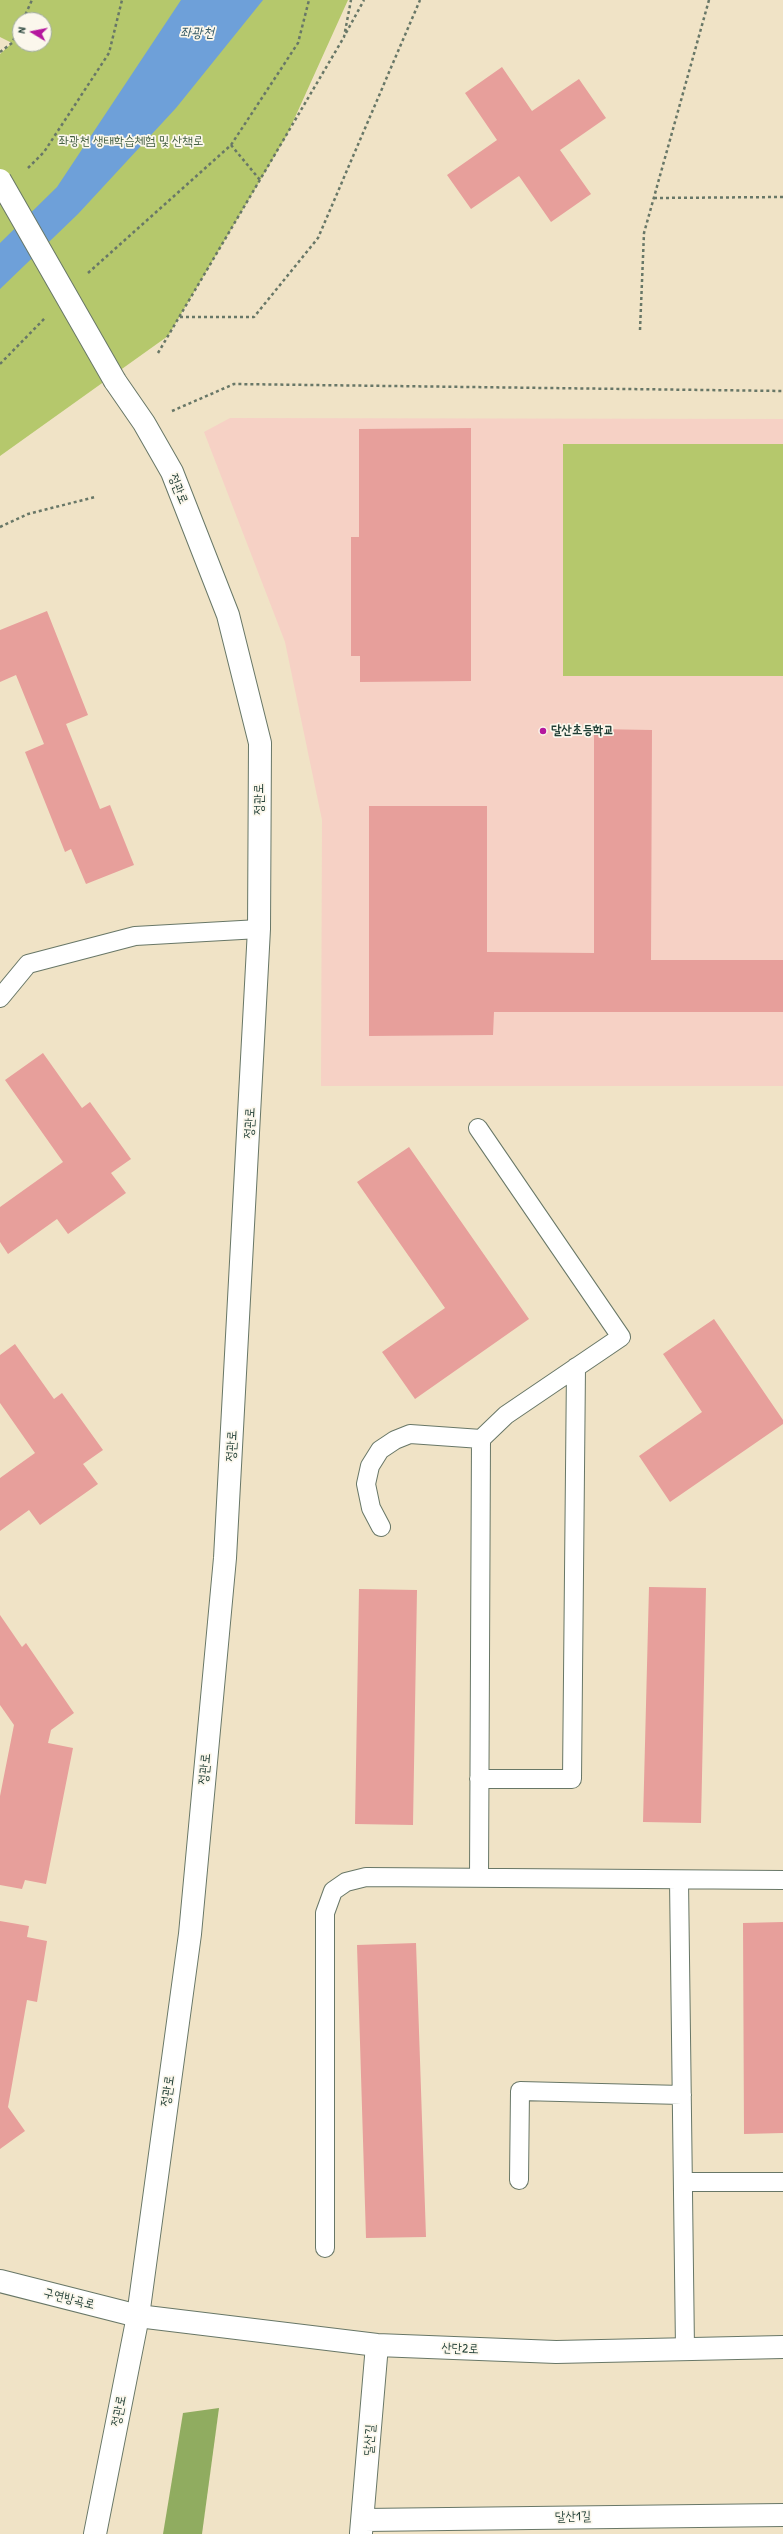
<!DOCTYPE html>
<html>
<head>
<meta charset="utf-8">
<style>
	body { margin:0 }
	#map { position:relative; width:783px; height:2534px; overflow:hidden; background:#f0e3c6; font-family:"Patrick Hand",sans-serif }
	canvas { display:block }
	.north { position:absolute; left:12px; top:12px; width:40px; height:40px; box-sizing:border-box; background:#fbf7ec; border:1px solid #a3ada2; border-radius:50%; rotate:280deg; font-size:11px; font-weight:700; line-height:16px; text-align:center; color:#1f3d34 }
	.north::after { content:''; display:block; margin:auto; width:14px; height:18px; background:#b5179e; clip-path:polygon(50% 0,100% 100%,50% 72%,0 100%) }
</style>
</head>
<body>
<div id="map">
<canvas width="783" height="2534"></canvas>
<div class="north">N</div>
</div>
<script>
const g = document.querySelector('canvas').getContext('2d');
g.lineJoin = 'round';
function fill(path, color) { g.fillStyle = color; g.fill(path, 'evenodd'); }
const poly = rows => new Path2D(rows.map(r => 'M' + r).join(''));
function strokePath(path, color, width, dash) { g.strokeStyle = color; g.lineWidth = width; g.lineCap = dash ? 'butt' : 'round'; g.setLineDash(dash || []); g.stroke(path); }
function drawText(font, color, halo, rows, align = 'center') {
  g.font = font + ' "Patrick Hand","Poor Story",sans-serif'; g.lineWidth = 3.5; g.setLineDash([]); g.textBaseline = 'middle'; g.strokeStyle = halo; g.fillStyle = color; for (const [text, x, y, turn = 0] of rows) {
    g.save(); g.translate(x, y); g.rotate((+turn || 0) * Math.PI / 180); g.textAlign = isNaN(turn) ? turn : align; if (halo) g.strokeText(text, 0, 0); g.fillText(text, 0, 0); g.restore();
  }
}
const built = poly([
	[230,418,783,419,783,1086,321,1086,322,820,285,642,204,432]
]);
const green = poly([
	[0,0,348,0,287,135,168,336,0,456,0,54,12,43,0,37],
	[20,20,44,20,44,44,20,44],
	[563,444,783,444,783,676,563,676]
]);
const forest = poly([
	[219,2408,202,2534,163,2534,183,2413]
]);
const water = poly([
	[181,0,263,0,176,108,78,214,0,289,0,243,57,187]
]);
const building = poly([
	[502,67,532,111,579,79,606,118,560,150,591,194,551,222,519,176,471,209,447,175,497,140,465,93],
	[471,428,471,681,360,682,360,656,351,656,351,537,359,537,359,429],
	[47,611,88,715,66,724,100,809,110,805,134,865,86,884,71,849,65,852,25,752,44,744,16,675,0,682,0,630],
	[594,729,652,730,651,960,783,960,783,1012,494,1012,493,1035,369,1036,369,806,487,806,487,952,594,953],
	[43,1053,82,1108,90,1102,131,1159,111,1173,126,1193,68,1234,57,1219,8,1254,0,1242,0,1207,63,1162,5,1080],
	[409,1147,529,1319,415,1399,382,1352,445,1308,357,1182],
	[714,1319,783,1420,783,1424,670,1502,639,1456,702,1412,663,1354],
	[15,1344,54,1399,62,1393,103,1450,83,1464,98,1484,40,1525,29,1510,0,1531,0,1478,35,1453,0,1403,0,1355],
	[649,1587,706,1588,701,1823,643,1822],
	[359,1589,417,1590,413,1825,355,1824],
	[0,1615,22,1647,26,1643,74,1713,51,1730,48,1743,73,1748,46,1884,25,1880,22,1889,0,1885,0,1796,14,1725,0,1705],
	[0,1921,29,1926,27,1937,47,1941,37,2002,27,2000,8,2107,25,2131,0,2149],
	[783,1922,783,2133,744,2134,743,1923],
	[416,1943,426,2237,366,2238,357,1945]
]);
const path = poly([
	[23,20,32,0],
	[346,33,364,0],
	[0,52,12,43,20,26],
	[231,145,260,180],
	[28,168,44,152,109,53,122,0],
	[654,198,783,197],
	[88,273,231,145,298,43,309,0],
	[180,317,254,317,318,238,420,0],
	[640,330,644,233,709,0],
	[158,353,344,37,351,0],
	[0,364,45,318],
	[172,411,234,384,783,391],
	[0,527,28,514,95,497]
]);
const lane = poly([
	[0,998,28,964,135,936,259,929],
	[478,1128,621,1337,506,1415,481,1439,479,1878],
	[381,1527,371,1508,366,1484,370,1466,380,1450,395,1440,410,1434,481,1439],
	[479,1779,572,1779,576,1367],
	[679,1880,685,2349],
	[519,2180,520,2091,682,2095],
	[683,2182,783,2182],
	[325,2248,325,1913,333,1891,346,1882,366,1877,783,1880]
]);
const street = poly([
	[0,2281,138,2316,377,2345,556,2352,783,2347],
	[364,2520,783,2515],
	[361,2533,377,2345]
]);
const secondary = poly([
	[95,2534,138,2316,190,1934,225,1558,259,929,260,743,228,615,172,472,144,423,115,381]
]);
const secondaryBridge = poly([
	[0,180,115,381]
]);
const markers = [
	[543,731,4,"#b5179e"]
];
const parkNames = [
	["좌광천 생태학습체험 및 산책로",131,142]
];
const streetNames = [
	["정관로",178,489,68],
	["정관로",260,799,-90],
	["정관로",250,1123,-87],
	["정관로",232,1446,-87],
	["정관로",205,1769,-85],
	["정관로",168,2091,-82],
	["구연방곡로",69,2299,14],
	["산단2로",460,2349,2],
	["정관로",119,2411,-79],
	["달산길",370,2440,-86],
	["달산1길",573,2517,-1]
];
const poiNames = [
	["달산초등학교",551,731]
];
const waterNames = [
	["좌광천",197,33]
];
fill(built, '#f6d1c5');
fill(green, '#b5c86c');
fill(forest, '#90ac60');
fill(water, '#6ea0d9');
fill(building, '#e79f9b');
strokePath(lane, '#687767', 20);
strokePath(street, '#687767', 24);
strokePath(secondary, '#687767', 24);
strokePath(path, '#687767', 2.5, [3, 3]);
strokePath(lane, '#fff', 18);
strokePath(street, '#fff', 22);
strokePath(secondary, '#fff', 22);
strokePath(secondaryBridge, '#687767', 24, []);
strokePath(secondaryBridge, '#fff', 22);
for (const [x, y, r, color] of markers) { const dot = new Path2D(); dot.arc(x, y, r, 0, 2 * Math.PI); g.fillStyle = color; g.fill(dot); strokePath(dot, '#fbf7ec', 1.5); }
drawText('13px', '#446042', '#fbf7ec', parkNames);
drawText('13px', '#1f3d34', '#fbf7ec', streetNames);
drawText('bold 13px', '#1f3d34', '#fbf7ec', poiNames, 'left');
drawText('italic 14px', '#375b66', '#fbf7ec', waterNames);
</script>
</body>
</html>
